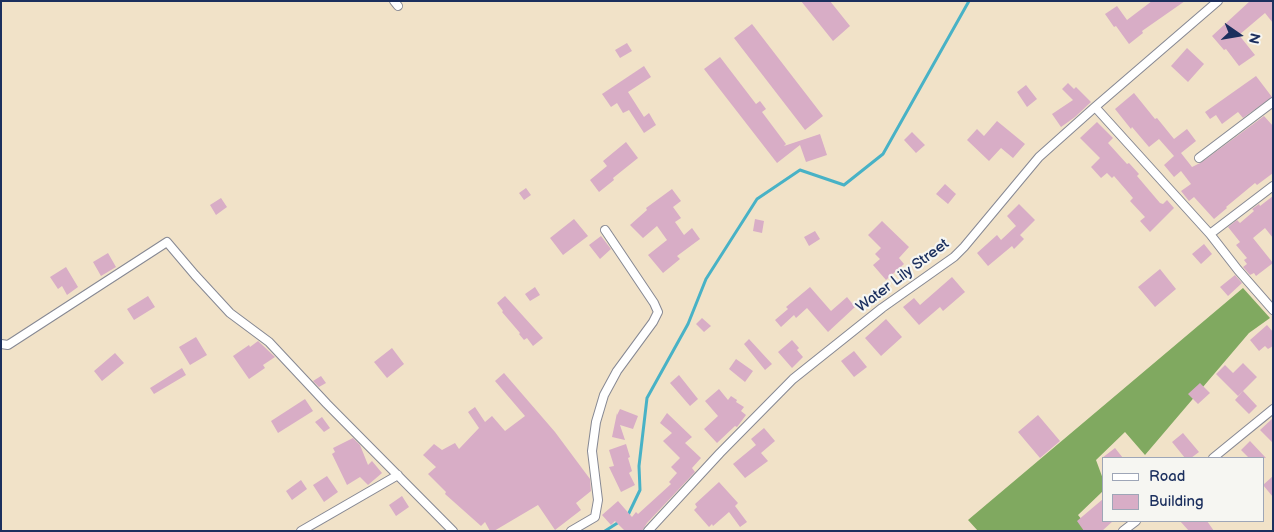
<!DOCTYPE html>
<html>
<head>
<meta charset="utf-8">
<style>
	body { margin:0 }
	#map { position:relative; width:1274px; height:532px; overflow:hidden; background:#f1e2c8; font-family:"Balsamiq Sans",sans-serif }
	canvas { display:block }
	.frame { position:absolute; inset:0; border:2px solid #1b2f5e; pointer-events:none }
	.legend { position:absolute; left:1102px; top:457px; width:162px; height:65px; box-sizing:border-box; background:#f6f6f2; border:1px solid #9ea6b7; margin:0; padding:6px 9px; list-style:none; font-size:15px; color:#1b2f5e }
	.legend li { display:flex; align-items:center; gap:10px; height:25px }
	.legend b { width:25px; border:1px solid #9ea6b7 }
	.north { position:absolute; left:1214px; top:10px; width:50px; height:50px; -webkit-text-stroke:4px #f6f6f2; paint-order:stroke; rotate:103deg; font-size:14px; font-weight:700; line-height:20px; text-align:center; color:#1b2f5e }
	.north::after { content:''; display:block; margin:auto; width:18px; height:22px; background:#1b2f5e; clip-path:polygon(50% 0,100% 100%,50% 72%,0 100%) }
</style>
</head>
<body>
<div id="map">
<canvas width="1274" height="532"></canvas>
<div class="frame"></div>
<ul class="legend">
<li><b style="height:6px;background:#fff"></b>Road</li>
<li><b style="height:14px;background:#d8adc6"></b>Building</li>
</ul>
<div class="north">N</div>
</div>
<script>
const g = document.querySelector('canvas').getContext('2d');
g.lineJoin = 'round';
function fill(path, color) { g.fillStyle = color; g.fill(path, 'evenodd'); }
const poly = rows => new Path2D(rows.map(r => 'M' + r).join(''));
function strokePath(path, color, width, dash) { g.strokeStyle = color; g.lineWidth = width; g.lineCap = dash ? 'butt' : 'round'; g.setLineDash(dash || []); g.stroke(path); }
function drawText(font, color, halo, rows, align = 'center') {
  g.font = font + ' "Balsamiq Sans",sans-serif'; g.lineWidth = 4.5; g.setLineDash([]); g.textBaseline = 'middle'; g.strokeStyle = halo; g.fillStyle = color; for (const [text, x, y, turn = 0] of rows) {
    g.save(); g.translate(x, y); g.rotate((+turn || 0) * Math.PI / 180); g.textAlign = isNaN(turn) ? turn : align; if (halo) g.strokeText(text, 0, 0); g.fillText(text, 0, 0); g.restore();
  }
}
const forest = poly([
	[1243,288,1270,318,1249,333,1145,455,1125,432,1096,460,1103,479,1103,491,1078,515,1091,531,978,531,968,520]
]);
const stream = poly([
	[628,515,640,490,639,466,647,398,688,324,706,279,757,199,800,170,844,185,883,154,969,1],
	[605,531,619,522]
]);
const building = poly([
	[801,1,830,1,850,26,833,41],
	[1152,1,1185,1,1142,31,1143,33,1129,44,1116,26,1114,27,1105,14,1117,6,1127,20],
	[1250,1,1273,1,1273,23,1265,13,1239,35,1255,55,1239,66,1226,49,1224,50,1212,36],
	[752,24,823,116,805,130,734,38],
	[627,43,632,51,620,58,615,50],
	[1187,48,1204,64,1188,82,1171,66],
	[720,57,756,104,760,101,766,109,762,112,786,144,784,146,820,134,827,155,806,162,800,145,777,163,704,69],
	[644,66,651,77,628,92,644,117,649,113,656,125,644,133,629,110,623,113,617,103,611,107,602,94],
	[1256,76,1272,97,1243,118,1238,112,1222,124,1216,115,1210,119,1205,112],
	[1068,83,1074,89,1076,87,1091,102,1075,117,1061,127,1052,114,1073,100,1062,89],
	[1026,85,1037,99,1027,107,1017,92],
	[1134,93,1155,119,1157,118,1174,139,1187,129,1196,141,1181,153,1192,167,1202,162,1264,116,1273,126,1273,173,1257,185,1255,183,1226,207,1227,208,1214,219,1194,197,1189,201,1181,191,1191,184,1181,171,1174,177,1164,165,1174,156,1159,139,1149,147,1132,127,1131,129,1115,109],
	[997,121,1025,144,1013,158,1001,148,989,161,967,140,977,129,984,136],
	[1097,122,1113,138,1108,143,1127,164,1129,163,1139,174,1137,176,1160,203,1163,204,1167,200,1174,208,1150,232,1140,221,1145,217,1130,201,1133,198,1114,176,1112,178,1107,173,1101,178,1091,167,1100,158,1080,138],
	[912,132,925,145,916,153,904,140],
	[626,142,638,158,613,178,614,180,599,192,590,180,607,166,603,161],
	[945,184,956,194,948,204,936,194],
	[526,188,531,195,524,200,519,193],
	[672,189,681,201,673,207,681,218,675,222,684,235,692,228,700,239,677,256,680,259,663,273,648,255,667,240,657,226,643,238,630,225,647,210,646,208],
	[1273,196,1273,238,1265,228,1253,238,1273,263,1256,276,1254,273,1250,275,1243,267,1247,264,1244,260,1247,258,1236,245,1240,242,1228,227,1237,220,1240,223,1254,211,1252,209,1259,204,1260,206],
	[221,198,227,207,216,215,210,205],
	[1019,204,1035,220,1020,235,1024,239,1014,249,1012,246,988,266,977,253,997,235,1001,240,1016,226,1007,216],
	[574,219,588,236,563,255,550,238],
	[755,219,764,221,762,233,753,231],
	[882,221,909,247,899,258,904,264,886,280,873,265,880,259,875,254,881,248,868,235],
	[815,231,820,239,809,246,804,237],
	[601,236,611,249,600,259,589,245],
	[1204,244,1212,254,1201,264,1192,254],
	[108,253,116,267,101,276,93,262],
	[66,267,78,287,67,295,62,286,58,289,50,277],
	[1160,269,1176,289,1155,307,1138,287],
	[1235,275,1242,283,1228,296,1220,287],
	[952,277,965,292,943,311,940,307,919,325,903,307,914,298,920,305],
	[535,287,540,295,530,301,525,294],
	[810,287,831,311,847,297,855,307,828,332,807,308,796,318,794,315,781,327,775,320,788,309,786,307],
	[148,296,155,307,134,320,127,309],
	[505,296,543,338,533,346,527,338,524,340,519,334,520,333,502,312,503,311,497,303],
	[702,318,711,326,704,332,696,324],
	[886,319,902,337,881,356,865,338],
	[1267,325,1273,332,1273,346,1268,349,1265,346,1259,351,1250,340],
	[196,337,207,355,190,365,179,347],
	[749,339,772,364,765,370,744,344],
	[792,340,799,348,797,350,803,357,792,368,778,352],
	[258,341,275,357,263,365,265,368,249,379,233,356,249,345,250,347],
	[392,348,404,364,387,378,374,362],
	[854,351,867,367,854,377,841,361],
	[115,353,124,363,102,381,94,371],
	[736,359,753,371,745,382,729,369],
	[1243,363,1257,377,1238,396,1216,374,1225,365,1233,373],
	[182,368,186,375,154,394,150,388],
	[504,373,555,432,590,479,591,491,576,503,581,510,555,530,538,505,494,531,490,531,485,522,481,526,445,494,446,492,428,474,436,467,423,455,434,444,442,450,455,443,459,449,479,428,468,412,475,407,485,422,492,416,505,431,525,416,495,381],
	[679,375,698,399,690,406,670,383],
	[321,376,326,383,319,387,313,381],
	[1200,383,1210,393,1198,404,1188,394],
	[719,389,728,400,731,396,737,400,736,402,744,407,741,411,746,415,737,427,735,426,717,443,704,429,718,416,705,401],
	[1243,391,1257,406,1249,414,1235,400],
	[305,399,313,411,278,433,271,421],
	[620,409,638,416,633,429,620,425,625,440,612,437,617,413,617,415],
	[667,413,692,437,685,443,701,458,692,468,695,472,647,523,642,531,625,531,615,521,611,525,602,515,618,501,632,517,636,512,638,514,671,484,669,482,677,473,671,467,680,458,663,441,672,433,660,423],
	[1038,415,1060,441,1040,458,1018,432],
	[322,417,330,428,324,432,315,422],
	[1273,418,1273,443,1260,430],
	[764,428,775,441,761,453,768,461,745,478,733,464,756,445,751,439],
	[1183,433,1199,452,1191,458,1185,458,1172,442],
	[353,438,360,445,368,465,372,461,382,473,368,485,360,477,347,485,332,454,335,452,333,448],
	[1250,441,1266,458,1249,458,1241,450],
	[626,444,630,457,628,458,632,471,629,473,635,485,621,492,609,467,614,466,609,450],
	[1115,448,1123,458,1102,458],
	[327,476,338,492,324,502,313,485],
	[1273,476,1273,497,1263,485],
	[301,480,307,489,292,500,286,491],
	[719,482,738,503,735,506,747,522,740,527,729,512,713,526,712,524,709,527,694,510,697,507,695,504],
	[402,496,409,507,396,516,389,505],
	[1103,499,1103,521,1113,521,1102,531,1084,531,1077,521],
	[1180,521,1207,521,1214,531,1189,531]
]);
const minor = poly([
	[394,1,398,6],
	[1095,107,1210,234,1238,270,1273,310],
	[1199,158,1273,102],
	[1210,234,1273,186],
	[1,344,8,345,167,242,195,275,230,313,269,342,327,404,453,531],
	[1213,458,1273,409],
	[301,531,398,475],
	[571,531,595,517,598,500,592,451,596,422,604,395,617,371,653,322,658,312,654,303,605,230],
	[648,531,720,453,793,379,882,308,954,257,964,247,1039,157,1095,107,1218,1],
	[1123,531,1136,521]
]);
const streetNames = [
	["Water Lily Street",903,276,-37]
];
fill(forest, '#80a960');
strokePath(stream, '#48b2c6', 3);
fill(building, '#d8adc6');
strokePath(minor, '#868893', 10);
strokePath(minor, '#fff', 8);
drawText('15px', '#1b2f5e', '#f6f6f2', streetNames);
</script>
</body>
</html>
